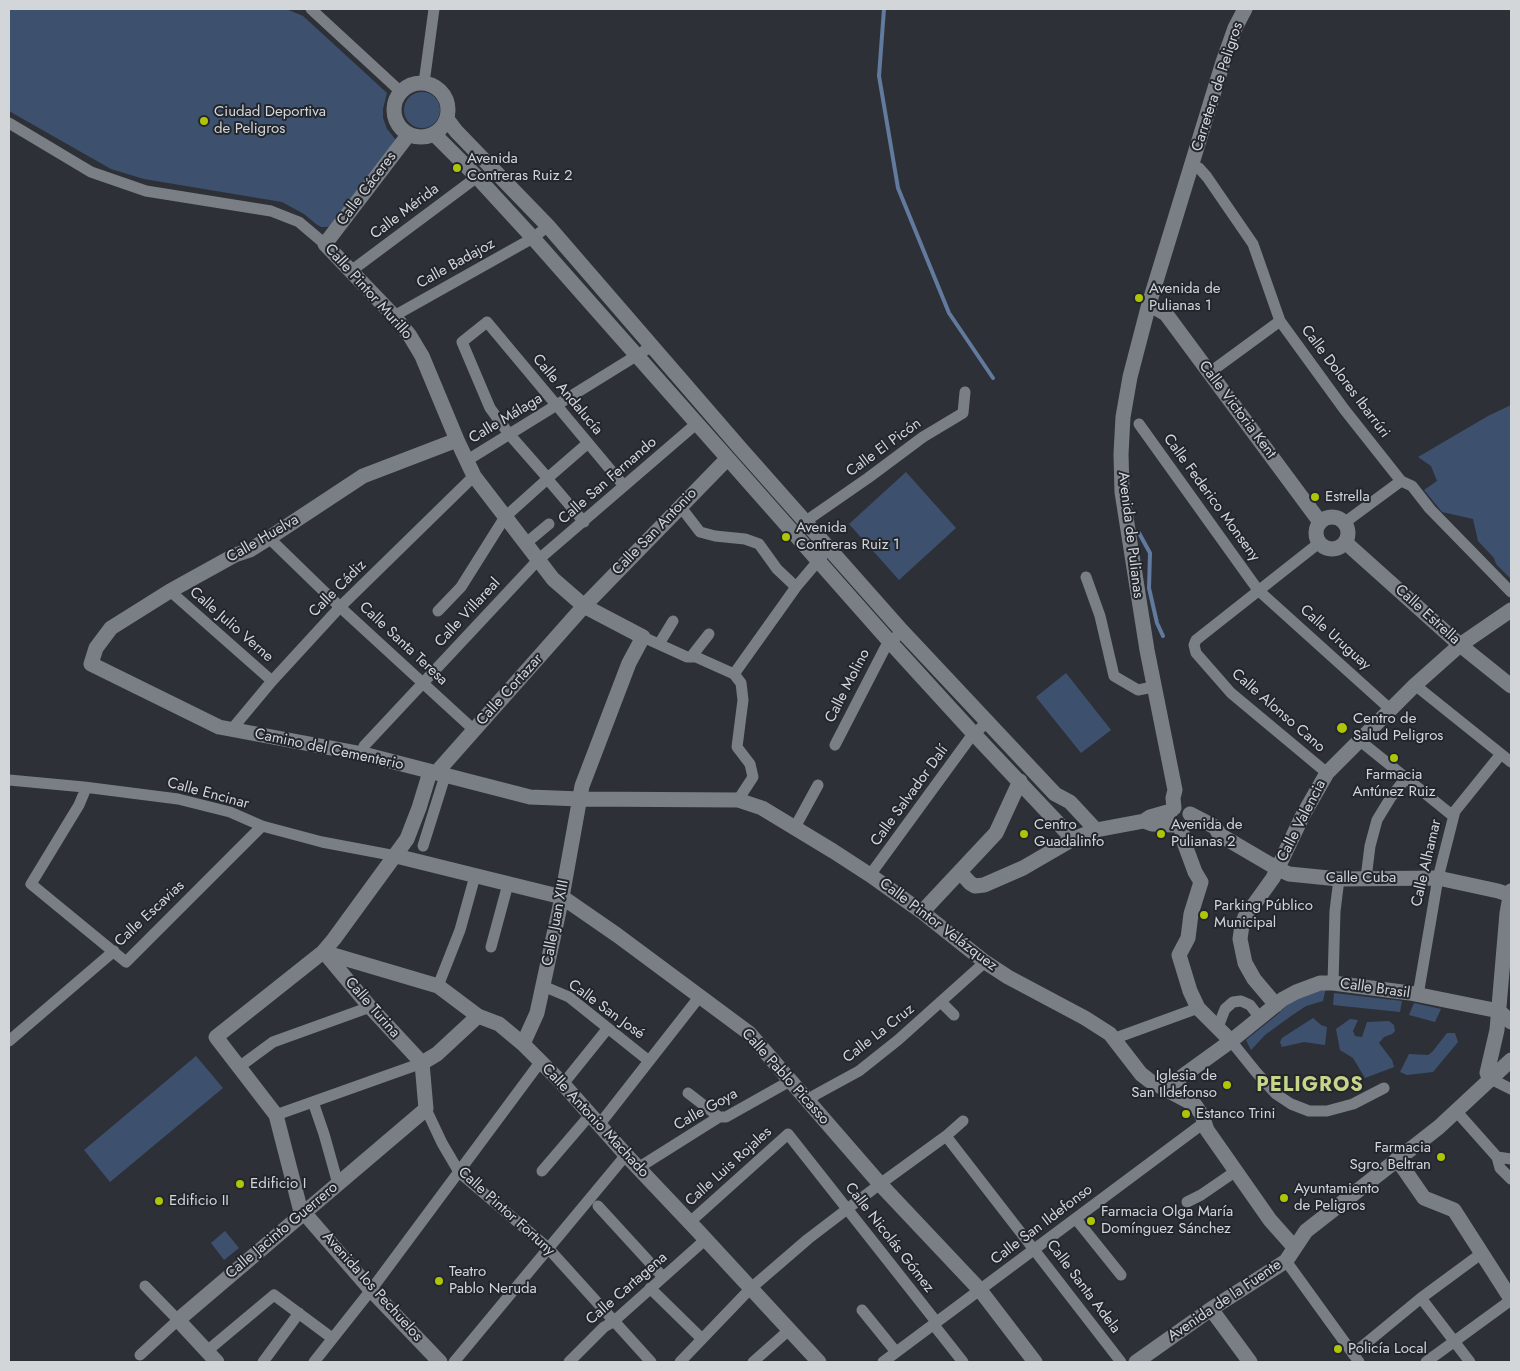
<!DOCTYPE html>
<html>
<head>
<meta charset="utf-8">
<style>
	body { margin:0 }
	#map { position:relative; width:1520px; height:1371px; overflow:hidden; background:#2d3137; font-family:Jost,sans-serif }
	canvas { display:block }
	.frame { position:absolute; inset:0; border:10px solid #d3d6d9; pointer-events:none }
</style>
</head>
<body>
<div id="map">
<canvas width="1520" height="1371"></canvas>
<div class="frame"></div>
</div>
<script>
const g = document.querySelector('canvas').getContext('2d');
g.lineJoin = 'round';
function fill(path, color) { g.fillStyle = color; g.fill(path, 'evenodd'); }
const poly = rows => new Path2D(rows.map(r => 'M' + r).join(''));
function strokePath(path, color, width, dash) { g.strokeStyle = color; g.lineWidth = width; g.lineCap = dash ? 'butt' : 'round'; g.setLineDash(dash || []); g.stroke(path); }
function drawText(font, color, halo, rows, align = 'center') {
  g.font = font + ' Jost,sans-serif'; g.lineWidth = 4; g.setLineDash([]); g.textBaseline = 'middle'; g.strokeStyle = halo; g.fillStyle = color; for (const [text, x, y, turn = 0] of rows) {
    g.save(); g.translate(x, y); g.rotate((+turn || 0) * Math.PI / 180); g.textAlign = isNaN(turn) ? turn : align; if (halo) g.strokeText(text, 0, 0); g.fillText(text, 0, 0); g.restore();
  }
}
const green = poly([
	[9,9,286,9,303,16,387,93,383,109,383,118,387,129,396,140,332,226,326,227,321,227,316,224,304,214,282,202,144,179,111,169,9,111],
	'404 110a18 18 0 1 1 36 0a18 18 0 1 1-36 0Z',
	[1511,405,1511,579,1496,564,1494,558,1478,541,1473,519,1442,512,1424,490,1437,481,1431,466,1418,457,1488,416],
	[906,472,956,528,899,580,849,524],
	[1066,673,1111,730,1081,753,1036,697],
	[1326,988,1323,1001,1306,1006,1291,1016,1265,1035,1251,1050,1246,1040,1278,1014,1291,1001],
	[1334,993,1402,1001,1400,1012,1333,1005],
	[1414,1003,1441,1009,1435,1022,1409,1015],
	[1313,1018,1321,1025,1327,1027,1325,1045,1304,1042,1282,1047,1280,1042,1282,1038],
	[1350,1019,1358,1020,1353,1031,1355,1036,1362,1037,1367,1022,1389,1021,1394,1025,1395,1031,1392,1034,1384,1037,1379,1043,1392,1060,1394,1067,1365,1078,1353,1058,1340,1050,1336,1029],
	[1447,1033,1455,1033,1458,1042,1433,1072,1407,1075,1400,1072,1409,1054,1428,1055,1433,1051],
	[196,1056,223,1088,110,1182,84,1150],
	[225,1231,239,1248,224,1260,211,1243]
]);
const stream = poly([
	[884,9,879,76,898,188,949,313,993,378],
	[1139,533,1150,553,1149,588,1157,623,1163,636]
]);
const minor = poly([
	[311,9,401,92],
	[424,83,434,9],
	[9,123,91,172,146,191,271,211,299,222,325,244],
	[1192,165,1199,168,1207,177,1253,244,1280,321,1344,409,1401,481,1412,486,1430,509,1511,592],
	[351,271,477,177],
	[394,316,533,238,548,226],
	[1209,373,1280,321],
	[1139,424,1258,590,1390,709],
	[466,461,652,346],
	[545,475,509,434,490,408,462,342,487,322,624,486],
	[550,476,588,443],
	[550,482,584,522],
	[680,506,700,532,715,536,745,539,759,544,777,569,796,587],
	[806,521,868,478,923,437,963,413,965,392],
	[1344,523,1401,481],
	[269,538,340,607,474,730],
	[1319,543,1196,640,1194,645,1196,653,1231,693,1327,773],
	[525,544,549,524],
	[1086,577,1100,616,1114,676,1138,690,1153,687],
	[170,591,272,681],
	[438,611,461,587,505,517,544,482],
	[643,637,687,657,696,657,734,674,741,683,743,700,737,747,750,764,753,777,738,800],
	[659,644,673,621],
	[691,657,709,634],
	[734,674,796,587,829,548],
	[1415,685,1511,762],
	[232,729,272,681,340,607,474,476],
	[1359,740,1453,816],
	[835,745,885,648,902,631],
	[363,754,364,746,538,560,696,424],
	[9,780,84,787,178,799,230,812,262,826,322,842,396,856],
	[84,787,84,793,79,805,31,884,126,962,262,826],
	[794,829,818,785],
	[423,846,445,776],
	[870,875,970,738,987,722],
	[1366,878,1370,846,1377,820,1391,797,1406,778],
	[491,947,508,884],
	[1333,983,1335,911,1339,879],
	[438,986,460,930,475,876],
	[543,986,569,997,649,1061],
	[1418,995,1438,878,1455,811,1501,754],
	[941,1002,954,1015],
	[1218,1027,1225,1009,1233,1002,1241,1001,1250,1005,1260,1018],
	[1113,1039,1198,1008],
	[9,1041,114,951],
	[1231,1041,1256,1072,1276,1094,1291,1104,1309,1111,1327,1111,1353,1104,1384,1088],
	[239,1067,273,1042,370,1007],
	[1491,1079,1511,1089],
	[563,1084,608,1028],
	[688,1093,719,1117],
	[313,1102,324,1134,338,1184],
	[808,1102,815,1095,859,1071,898,1040,985,962],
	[426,1109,442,1143,459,1172,548,1248,651,1362],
	[1457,1112,1497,1157,1511,1159],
	[276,1115,422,1063],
	[599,1125,700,996],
	[946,1136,1121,1362],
	[1497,1157,1500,1168,1511,1179],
	[638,1168,719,1117,726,1117,790,1081],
	[542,1171,590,1115],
	[1187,1202,1201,1195,1236,1171],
	[598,1206,663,1277],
	[1076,1219,1121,1275],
	[690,1222,788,1134,934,1319,937,1329,963,1362],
	[1286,1261,1359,1362],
	[650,1288,702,1339],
	[1421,1298,1470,1362],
	[862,1310,896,1352],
	[207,1351,274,1295,332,1338],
	[1353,1354,1421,1298,1482,1253],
	[140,1355,178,1320,145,1286],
	[263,1362,299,1313],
	[314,1362,371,1290,541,1061],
	[454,1362,626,1155],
	[569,1362,604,1327,613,1322,706,1239],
	[680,1362,750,1289,808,1239,880,1184,946,1136,963,1121],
	[753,1362,789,1330],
	[883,1362,1205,1122],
	[1426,1362,1511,1300]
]);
const tertiary = poly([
	'394 110a27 27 0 1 1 54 0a27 27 0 1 1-54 0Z',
	[447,119,456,131,548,226,740,448,902,631,1055,794,1070,802,1096,830],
	[409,134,325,244,394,316,410,336,422,356,457,440,474,476,553,579,584,606,643,637,629,663,582,786,562,897,537,1013,523,1044],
	[434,134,477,177,533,238,890,642,974,734,1073,839],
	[1149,304,1166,314,1320,522],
	[457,440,363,476,269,538,250,550,235,555,170,591,111,628,96,648,91,664,219,727,363,754,530,797,580,799,738,800,762,808,833,851,870,875,922,912,985,962,1008,977,1085,1018,1110,1034,1141,1074,1150,1081,1195,1105,1202,1115,1207,1130,1270,1220,1294,1247],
	'1316 533a16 16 0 1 1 32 0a16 16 0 1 1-32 0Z',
	[1345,542,1460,645,1511,686],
	[430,772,419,808,407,839,334,939,323,952,216,1037,276,1115,300,1208,371,1290,440,1362],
	[436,773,584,606,727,459],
	[1174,808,1173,798,1175,790,1147,650,1122,492,1121,454,1123,417,1130,377,1149,304,1223,62,1235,28,1245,9],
	[1190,814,1215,827,1220,835,1278,869,1289,874,1339,879,1438,878,1498,891,1510,895],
	[1144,821,1152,824,1173,825],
	[1181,828,1185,845,1195,872,1201,882,1191,914,1188,938,1179,955,1190,991,1198,1008,1231,1041],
	[396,856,562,897,617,935,749,1033,880,1184,980,1290,1035,1362],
	[960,872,970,883,975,886,984,885,1023,868,1073,839,1096,830,1144,821,1150,817,1171,811],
	[922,912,996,833,1020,781],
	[323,952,438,986,478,1016,499,1024,523,1044,563,1084,626,1155,697,1230,819,1362],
	[324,952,370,1007,422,1063],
	[1276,1005,1254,979,1245,963,1240,939,1242,925,1245,917,1273,878,1303,815,1327,773,1415,685,1460,645,1511,610],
	[422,1063,437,1054,478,1016],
	[1491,1079,1487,1073,1497,1030,1507,913,1511,891],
	[1166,1088,1231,1041,1283,999,1296,992,1320,983,1333,983,1410,993,1484,1008,1499,1011,1511,1022],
	[1397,1159,1424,1198,1454,1210,1511,1299],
	[1211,1309,1250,1362],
	[217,1362,178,1320,426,1109,422,1063],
	[1136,1362,1211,1309,1286,1261,1306,1231,1439,1127,1511,1060]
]);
const markers = [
	[204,121,5,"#aec508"],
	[457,168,5,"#aec508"],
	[1139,298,5,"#aec508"],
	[1315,497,5,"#aec508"],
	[786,537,5,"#aec508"],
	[1342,728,6,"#aec508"],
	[1394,758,5,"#aec508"],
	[1024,834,5,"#aec508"],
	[1161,834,5,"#aec508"],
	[1204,915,5,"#aec508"],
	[1227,1085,5,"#aec508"],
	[1186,1114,5,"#aec508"],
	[1441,1157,5,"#aec508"],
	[240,1184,5,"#aec508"],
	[1284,1198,5,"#aec508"],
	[159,1201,5,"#aec508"],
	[1091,1221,5,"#aec508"],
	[439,1281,5,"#aec508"],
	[1338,1349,5,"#aec508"]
];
const streetNames = [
	["Carretera de Peligros",1218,87,-72],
	["Calle Cáceres",367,189,-53],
	["Calle Mérida",405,212,-37],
	["Calle Badajoz",456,264,-29],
	["Calle Pintor Murillo",368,292,48],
	["Calle Dolores Ibarrúri",1345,382,53],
	["Calle Andalucía",567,395,50],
	["Calle Victoria Kent",1237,410,53],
	["Calle Málaga",506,419,-31],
	["Calle El Picón",884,448,-36],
	["Calle San Fernando",608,481,-41],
	["Calle Federico Monseny",1211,498,54],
	["Calle San Antonio",655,532,-46],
	["Avenida de Pulianas",1130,535,83],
	["Calle Huelva",263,539,-30],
	["Calle Cádiz",338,589,-45],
	["Calle Villareal",468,613,-47],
	["Calle Estrella",1427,615,42],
	["Calle Julio Verne",231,625,41],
	["Calle Uruguay",1335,638,42],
	["Calle Santa Teresa",403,644,43],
	["Calle Molino",848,686,-63],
	["Calle Cortazar",510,690,-48],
	["Calle Alonso Cano",1278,711,41],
	["Camino del Cementerio",329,750,12],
	["Calle Encinar",208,794,15],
	["Calle Salvador Dalí",910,796,-54],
	["Calle Valencia",1302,821,-63],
	["Calle Alhamar",1427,863,-77],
	["Calle Cuba",1361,878],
	["Calle Escavias",150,914,-43],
	["Calle Juan XIII",556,923,-79],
	["Calle Pintor Velázquez",938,925,37],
	["Calle Brasil",1375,989,8],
	["Calle Turina",372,1008,49],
	["Calle San José",606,1010,36],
	["Calle La Cruz",879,1034,-38],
	["Calle Pablo Picasso",785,1077,48],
	["Calle Goya",706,1110,-29],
	["Calle Antonio Machado",595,1121,47],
	["Calle Luis Rojales",729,1167,-42],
	["Calle Pintor Fortuny",506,1212,42],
	["Calle San Ildefonso",1042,1225,-37],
	["Calle Jacinto Guerrero",282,1231,-40],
	["Calle Nicolás Gómez",889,1238,52],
	["Avenida los Pechuelos",372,1287,48],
	["Calle Santa Adela",1083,1287,53],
	["Calle Cartagena",627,1289,-41],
	["Avenida de la Fuente",1225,1301,-34]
];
const poiNames = [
	["Ciudad Deportiva",214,112],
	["de Peligros",214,129],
	["Avenida",467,159],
	["Contreras Ruiz 2",467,176],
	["Avenida de",1149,289],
	["Pulianas 1",1149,306],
	["Estrella",1325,497],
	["Avenida",796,528],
	["Contreras Ruiz 1",796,545],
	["Centro de",1353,719],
	["Salud Peligros",1353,736],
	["Farmacia",1394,775,"center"],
	["Antúnez Ruiz",1394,792,"center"],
	["Centro",1034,825],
	["Guadalinfo",1034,842],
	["Avenida de",1171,825],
	["Pulianas 2",1171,842],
	["Parking Público",1214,906],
	["Municipal",1214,923],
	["Iglesia de",1217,1076,"right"],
	["San Ildefonso",1217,1093,"right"],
	["Estanco Trini",1196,1114],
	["Farmacia",1431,1148,"right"],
	["Sgro. Beltran",1431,1165,"right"],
	["Edificio I",250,1184],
	["Ayuntamiento",1294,1189],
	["de Peligros",1294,1206],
	["Edificio II",169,1201],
	["Farmacia Olga María",1101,1212],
	["Domínguez Sánchez",1101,1229],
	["Teatro",449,1272],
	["Pablo Neruda",449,1289],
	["Policía Local",1348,1349]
];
const districtNames = [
	["PELIGROS",1310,1086]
];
fill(green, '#3d516e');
strokePath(stream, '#617a9d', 4);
strokePath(minor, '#7a7f86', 11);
strokePath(tertiary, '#7a7f86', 15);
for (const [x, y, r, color] of markers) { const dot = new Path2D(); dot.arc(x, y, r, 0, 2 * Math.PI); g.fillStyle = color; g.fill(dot); strokePath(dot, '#23272d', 2); }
drawText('15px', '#d3d6d9', '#23272d', streetNames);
drawText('15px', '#d3d6d9', '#23272d', poiNames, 'left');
g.letterSpacing = '1px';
drawText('bold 20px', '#c6d589', '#23272d', districtNames);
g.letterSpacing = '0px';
</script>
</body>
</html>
